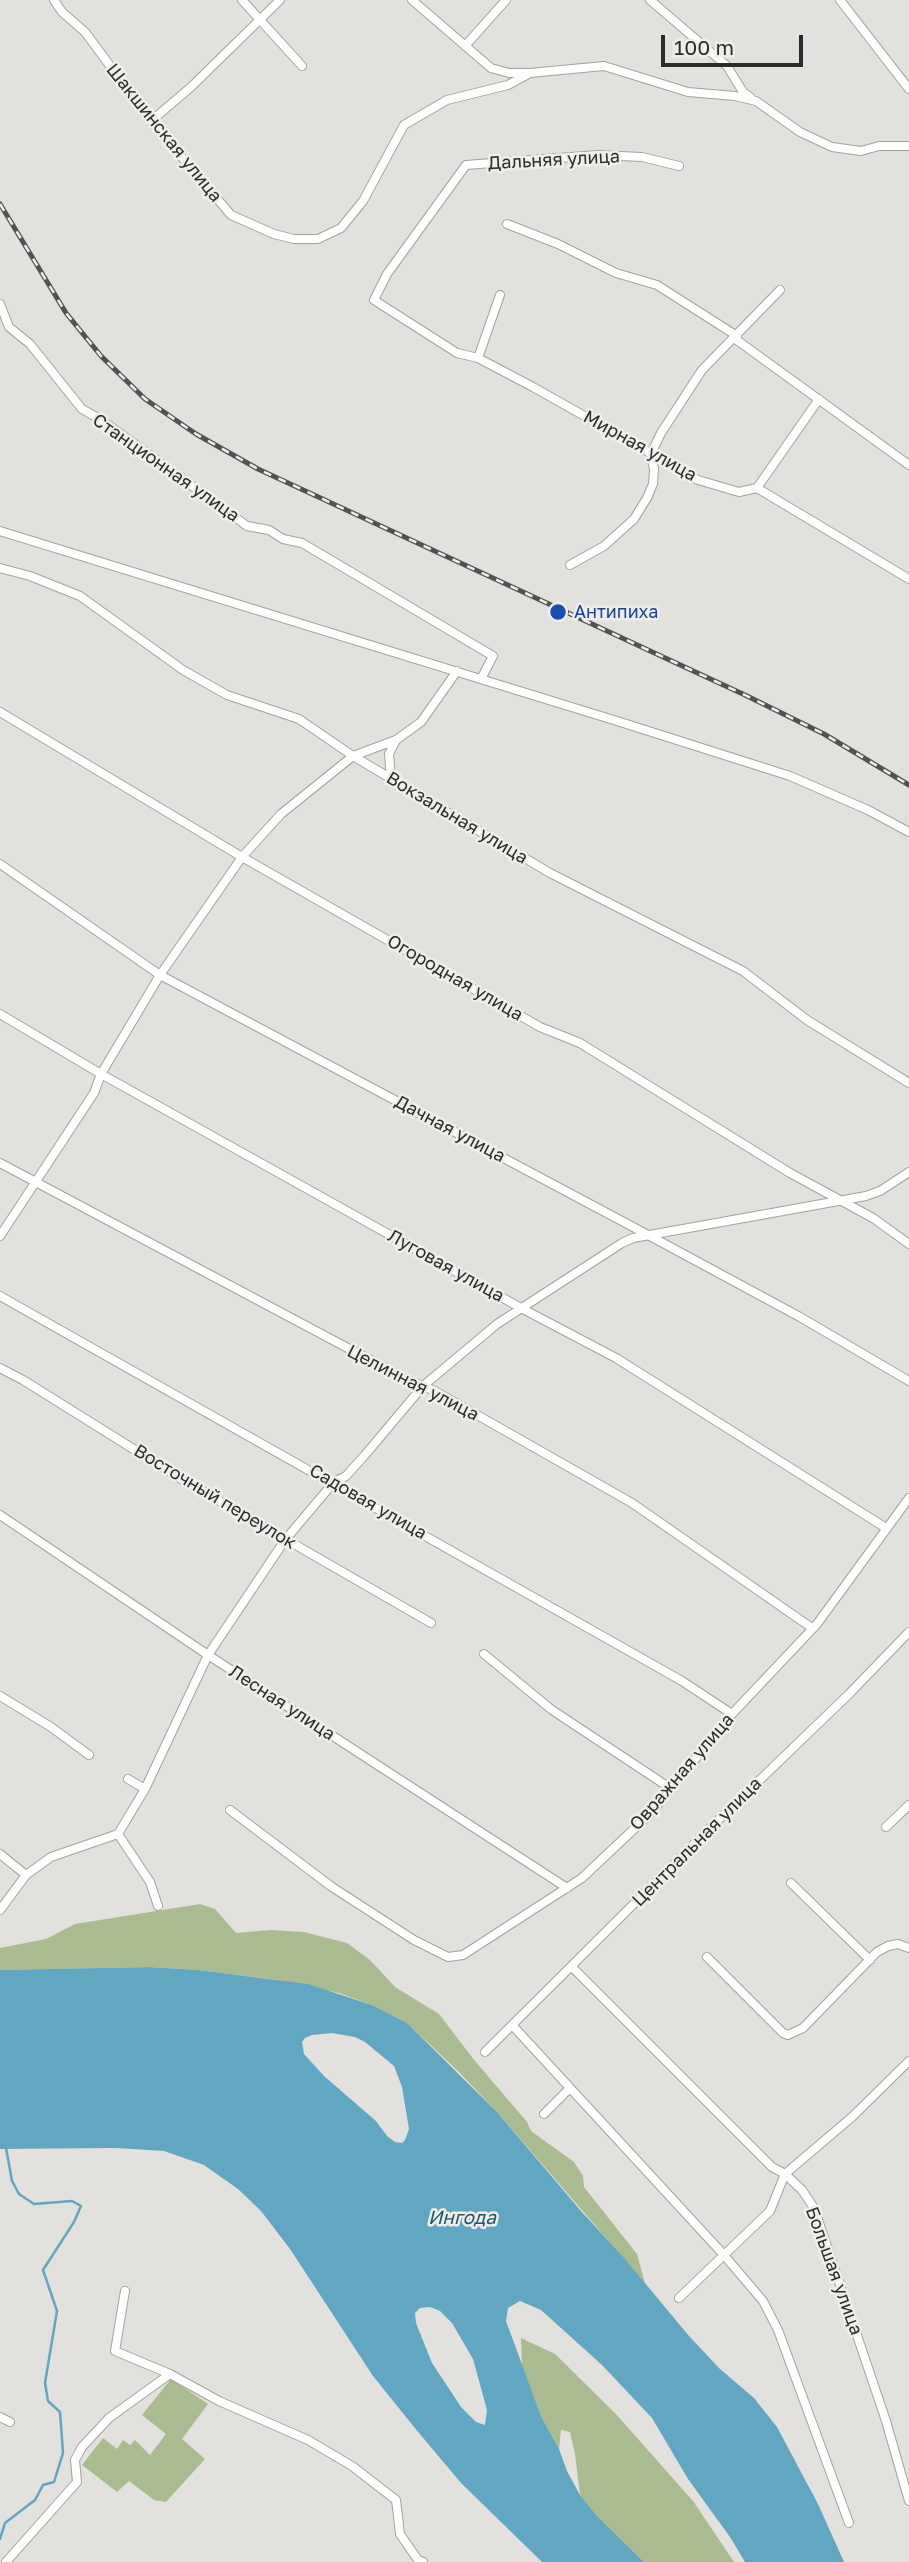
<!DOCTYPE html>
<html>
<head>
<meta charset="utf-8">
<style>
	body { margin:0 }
	#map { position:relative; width:909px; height:2562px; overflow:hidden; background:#e3e1dd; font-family:"Golos Text",sans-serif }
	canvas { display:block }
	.scale { position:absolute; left:661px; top:35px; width:142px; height:32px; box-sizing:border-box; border:4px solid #2d2c2a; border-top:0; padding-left:9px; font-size:21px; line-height:24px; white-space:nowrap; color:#2d2c2a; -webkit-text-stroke:5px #f0eeea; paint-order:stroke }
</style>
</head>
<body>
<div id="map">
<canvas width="909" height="2562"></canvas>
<div class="scale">100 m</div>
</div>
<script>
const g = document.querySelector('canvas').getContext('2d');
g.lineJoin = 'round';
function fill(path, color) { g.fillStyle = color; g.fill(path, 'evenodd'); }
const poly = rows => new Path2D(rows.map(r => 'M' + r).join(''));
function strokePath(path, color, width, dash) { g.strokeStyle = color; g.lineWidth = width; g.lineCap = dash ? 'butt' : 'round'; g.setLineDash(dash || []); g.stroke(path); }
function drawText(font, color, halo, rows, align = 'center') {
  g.font = font + ' "Golos Text",sans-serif'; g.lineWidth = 5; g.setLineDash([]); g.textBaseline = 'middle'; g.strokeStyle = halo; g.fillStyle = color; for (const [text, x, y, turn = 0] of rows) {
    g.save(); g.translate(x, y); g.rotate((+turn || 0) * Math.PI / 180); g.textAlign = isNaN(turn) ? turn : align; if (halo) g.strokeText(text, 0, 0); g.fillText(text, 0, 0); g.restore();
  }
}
const green = poly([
	[200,1904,215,1909,236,1933,271,1930,304,1932,347,1943,370,1960,395,1987,439,2014,475,2061,527,2122,531,2131,574,2162,583,2176,584,2187,637,2254,645,2283,497,2112,458,2071,407,2023,372,2005,339,1993,278,1980,198,1970,149,1967,0,1970,0,1948,46,1939,75,1924],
	[521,2338,555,2354,615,2413,693,2501,734,2562,644,2562,598,2517,580,2495,575,2454,570,2432,561,2430,559,2449,541,2416,522,2366],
	[171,2379,208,2404,182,2439,205,2459,166,2502,154,2500,129,2481,117,2492,82,2465,103,2438,117,2449,123,2440,130,2445,135,2440,150,2455,166,2434,142,2415]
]);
const water = poly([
	[149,1967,198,1970,308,1984,372,2005,407,2023,497,2112,581,2211,625,2259,689,2336,720,2369,754,2398,777,2427,818,2504,844,2562,745,2562,730,2537,688,2479,652,2418,602,2365,541,2310,520,2301,508,2308,506,2321,541,2416,559,2449,567,2471,580,2495,598,2517,644,2562,542,2562,461,2483,414,2427,373,2376,290,2249,261,2211,238,2189,204,2165,164,2151,116,2148,0,2149,0,1970],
	[332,2033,355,2037,365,2042,394,2066,402,2087,409,2129,405,2140,402,2143,395,2142,387,2136,376,2121,324,2076,304,2054,302,2042,305,2038,312,2035],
	[430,2307,440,2311,452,2323,473,2359,487,2410,485,2425,476,2422,461,2407,432,2363,416,2323,415,2313,420,2308]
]);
const stream = poly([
	[0,2539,5,2523,35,2500,43,2485,54,2482,63,2453,60,2412,48,2401,45,2383,57,2311,43,2270,74,2222,81,2206,72,2201,34,2204,19,2194,12,2181,6,2148]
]);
const street = poly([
	[54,0,62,12,85,32,151,121,231,215,274,234,294,239,318,239,341,228,363,201,404,125,447,100,508,85,530,73],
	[242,0,302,66],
	[412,0,491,68,509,73,530,73,604,66,688,92,735,96,756,101,800,132,832,147,861,151,879,146,909,146],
	[650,0,727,66,743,92,750,97],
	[840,0,909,89],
	[465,46,506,0],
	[151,121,191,87,280,0],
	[679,166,642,157,598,155,466,165,387,274,374,300,457,353,478,358,533,387,698,480,739,492,757,488,909,579],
	[507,224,558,244,616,273,657,285,737,336],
	[0,304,9,327,30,344,82,409,103,421,247,526,269,530,283,539,302,543,493,656,481,679],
	[734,338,909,465],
	[478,358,500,295],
	[757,488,819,399],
	[0,531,617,721,790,776,868,810,909,832],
	[570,565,604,546,634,519,647,498,653,484,654,469,651,454,661,433,702,370,780,290],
	[0,568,30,576,80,596,183,670,227,695,299,719,353,756,550,873,743,971,807,1020,909,1083],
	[0,712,242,857,540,1027,580,1043,790,1173,873,1218,909,1244],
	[391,779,389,754,396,740],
	[0,864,160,975,650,1236,800,1317,909,1381],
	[0,1014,101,1074,521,1308,616,1358,886,1528],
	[0,1163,406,1379,435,1391,632,1503,812,1628],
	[0,1236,94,1093,101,1074,160,975,242,857,281,814,353,756,396,740,421,722,457,671],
	[0,1296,682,1681,732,1714],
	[0,1368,23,1380,183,1480,431,1623],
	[0,1515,208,1655,567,1888],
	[484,1654,552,1710,670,1788],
	[0,1696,51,1727,89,1755],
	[128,1779,145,1789],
	[230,1810,332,1887,414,1940,448,1957,463,1955,582,1878,651,1813,732,1714,817,1624,909,1498],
	[886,1827,909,1805],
	[118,1834,145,1789,208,1655,285,1540,334,1482,346,1476,365,1455,423,1386,497,1324,622,1243,633,1238,866,1196,880,1191,909,1172],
	[118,1834,150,1882,158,1906],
	[0,1854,26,1875],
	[791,1883,870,1960],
	[0,1910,26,1875,51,1857,118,1834],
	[707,1957,783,2033,788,2035,803,2028,877,1952,888,1946,898,1944,909,1948],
	[572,1967,772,2167,785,2174,802,2190,814,2208,886,2421,909,2501],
	[513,2026,723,2254,763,2301,778,2330,849,2523],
	[485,2052,712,1826,849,1694,909,1632],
	[544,2114,570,2088],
	[125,2291,115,2351,170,2374],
	[679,2298,770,2211,785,2174,852,2117,909,2061],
	[0,2417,10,2422],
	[6,2562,77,2482,75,2460,82,2447,109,2418,170,2374,219,2401,308,2440,352,2466,396,2500,400,2534,418,2560,423,2562]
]);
const rail = poly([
	[0,204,66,313,101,356,145,399,196,434,258,469,745,695,824,734,909,785]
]);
const markers = [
	[558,612,9,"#1a4fb4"]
];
const streetNames = [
	["Шакшинская улица",164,133,51],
	["Дальняя улица",554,160,-3],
	["Мирная улица",640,446,29],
	["Станционная улица",166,468,35],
	["Вокзальная улица",457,818,31],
	["Огородная улица",455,978,30],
	["Дачная улица",450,1129,28],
	["Луговая улица",446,1266,29],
	["Целинная улица",413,1383,27],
	["Восточный переулок",215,1497,31],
	["Садовая улица",368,1502,30],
	["Лесная улица",282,1703,33],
	["Овражная улица",682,1772,-49],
	["Центральная улица",697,1842,-45],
	["Большая улица",834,2271,70]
];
const transitNames = [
	["Антипиха",574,612]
];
const waterNames = [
	["Ингода",462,2218]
];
fill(green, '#aabc8f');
fill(water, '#62a7c2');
strokePath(stream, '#62a7c2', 2.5);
strokePath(street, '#a3a19d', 10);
strokePath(street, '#fff', 8);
strokePath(rail, '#535250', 5);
strokePath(rail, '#f0eeea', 2.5, [8]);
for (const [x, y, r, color] of markers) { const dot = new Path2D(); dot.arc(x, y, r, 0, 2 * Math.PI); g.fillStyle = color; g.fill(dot); strokePath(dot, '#f0eeea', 2.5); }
drawText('18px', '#2d2c2a', '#f0eeea', streetNames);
drawText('18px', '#164399', '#f0eeea', transitNames, 'left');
drawText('italic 19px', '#20576b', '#f0eeea', waterNames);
</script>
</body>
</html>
